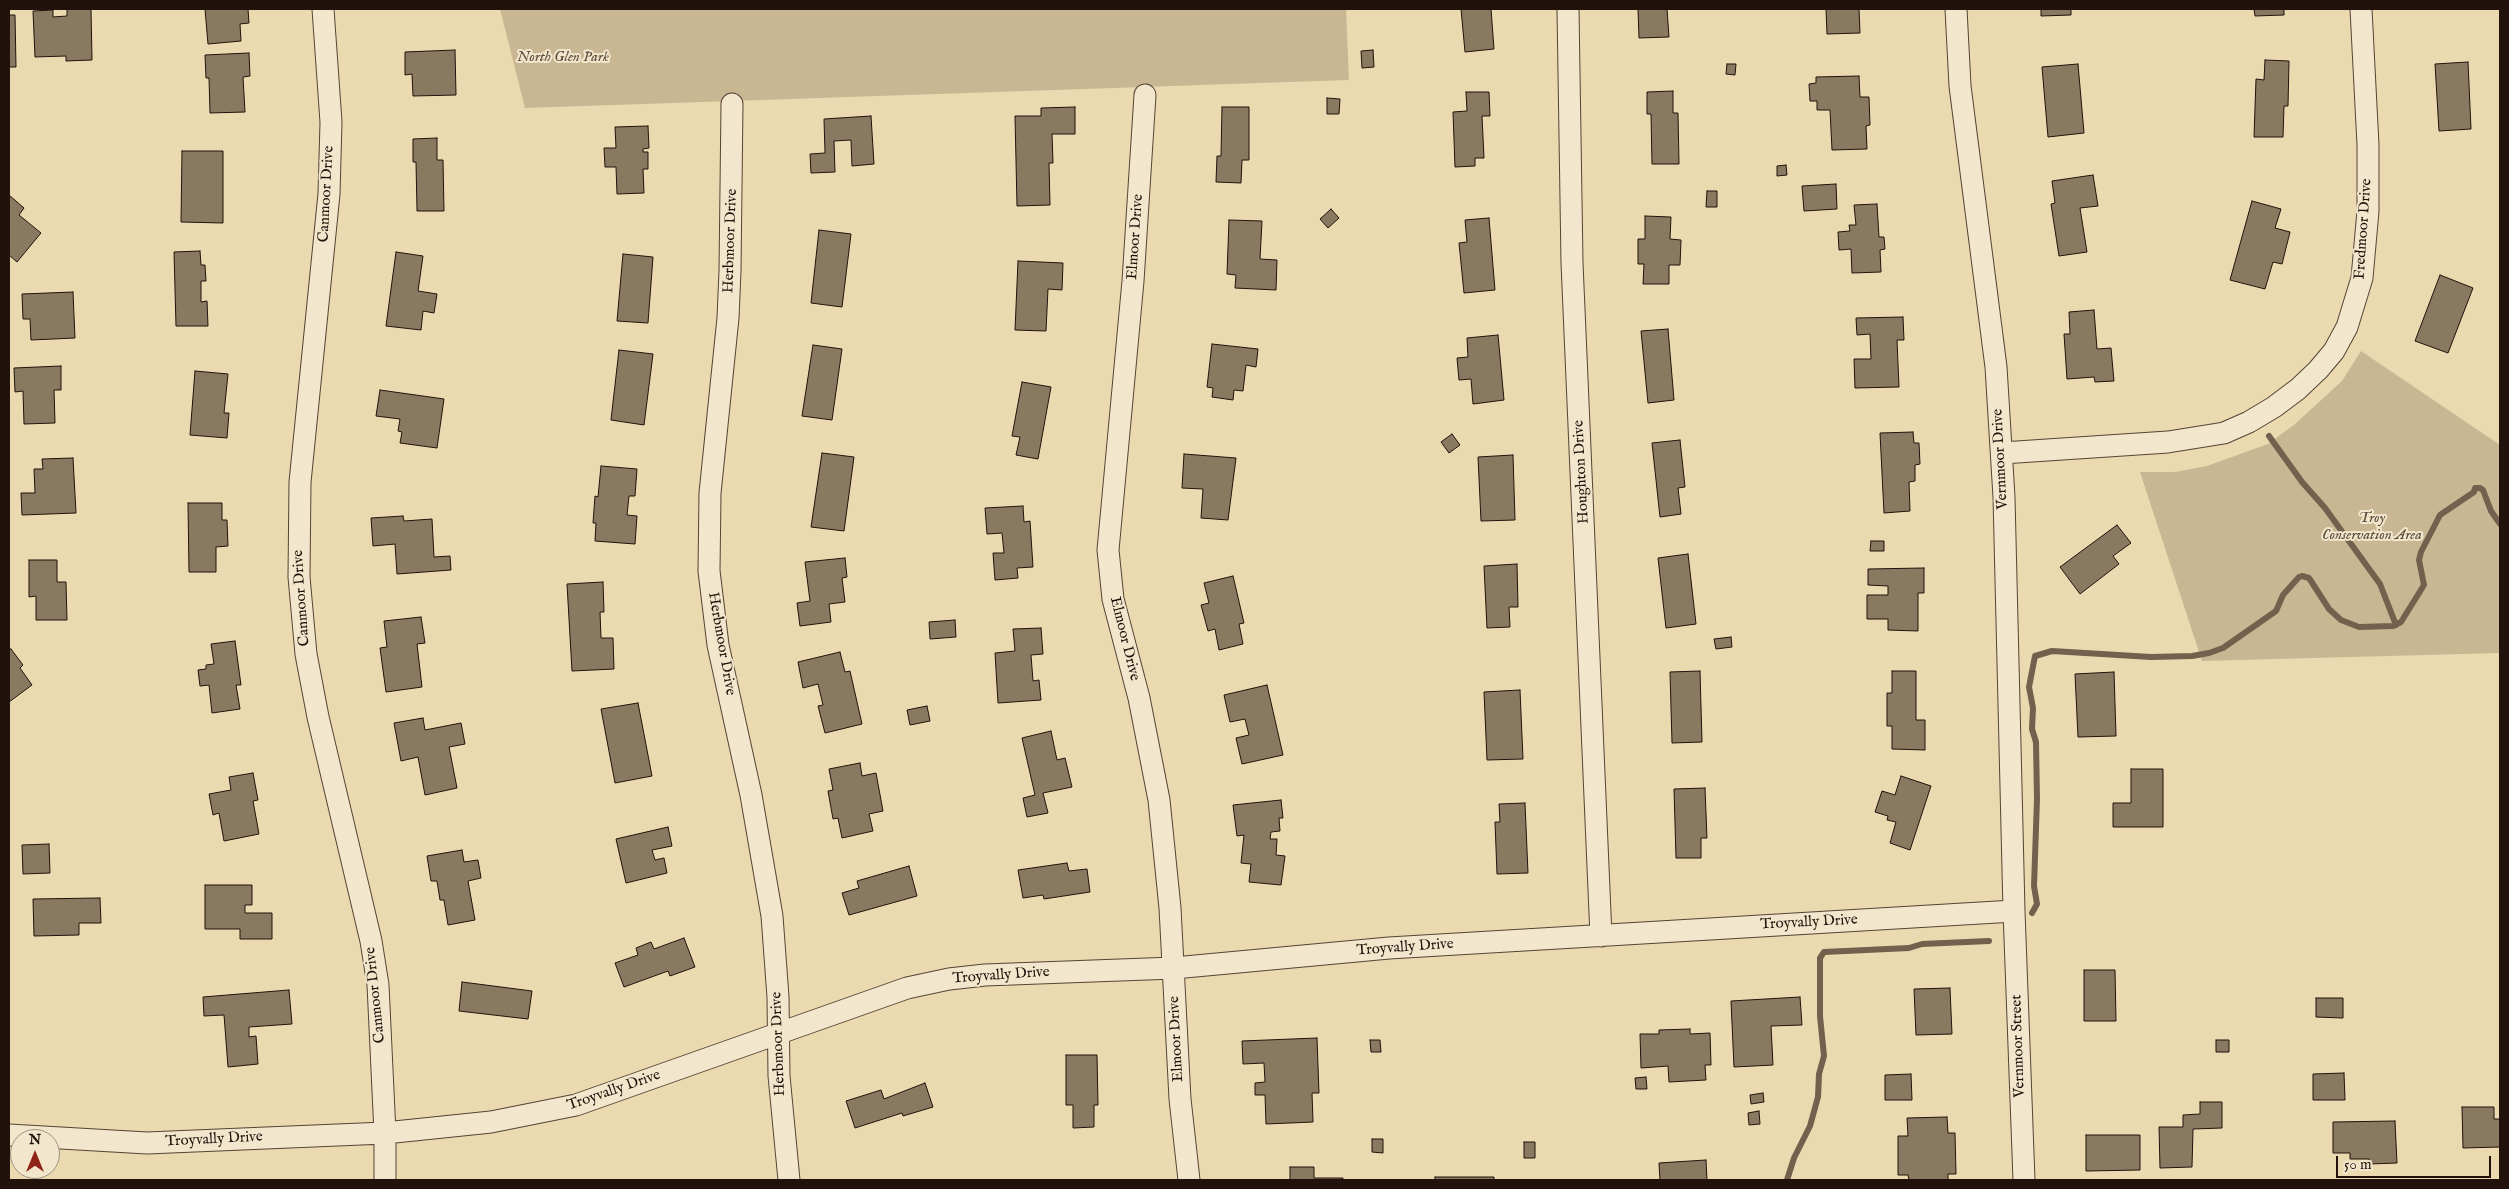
<!DOCTYPE html>
<html>
<head>
<meta charset="utf-8">
<style>
	body { margin:0 }
	#map { position:relative; width:2509px; height:1189px; overflow:hidden; background:#ebd9b0; font-family:"IM FELL English",serif }
	canvas { display:block }
	.frame { position:absolute; inset:0; border:10px solid #21120c; pointer-events:none }
	.north { position:absolute; left:10px; top:1129px; width:50px; height:50px; box-sizing:border-box; background:#f2e6cc; border:1px solid #9e917f; border-radius:50%; rotate:0deg; font-size:14px; font-weight:700; line-height:20px; text-align:center; color:#21120c }
	.north::after { content:''; display:block; margin:auto; width:18px; height:22px; background:#8f2418; clip-path:polygon(50% 0,100% 100%,50% 72%,0 100%) }
	.scale { position:absolute; left:2336px; top:1156px; width:155px; height:22px; box-sizing:border-box; border:2px solid #21120c; border-top:0; padding-left:6px; font-size:15px; line-height:18px; white-space:nowrap; color:#21120c; -webkit-text-stroke:4px #f2e6cc; paint-order:stroke }
</style>
</head>
<body>
<div id="map">
<canvas width="2509" height="1189"></canvas>
<div class="frame"></div>
<div class="north">N</div>
<div class="scale">50 m</div>
</div>
<script>
const g = document.querySelector('canvas').getContext('2d');
g.lineJoin = 'round';
function fill(path, color) { g.fillStyle = color; g.fill(path, 'evenodd'); }
const poly = rows => new Path2D(rows.map(r => 'M' + r).join(''));
function strokePath(path, color, width, dash) { g.strokeStyle = color; g.lineWidth = width; g.lineCap = dash ? 'butt' : 'round'; g.setLineDash(dash || []); g.stroke(path); }
function drawText(font, color, halo, rows, align = 'center') {
  g.font = font + ' "IM FELL English",serif'; g.lineWidth = 4; g.setLineDash([]); g.textBaseline = 'middle'; g.strokeStyle = halo; g.fillStyle = color; for (const [text, x, y, turn = 0] of rows) {
    g.save(); g.translate(x, y); g.rotate((+turn || 0) * Math.PI / 180); g.textAlign = isNaN(turn) ? turn : align; if (halo) g.strokeText(text, 0, 0); g.fillText(text, 0, 0); g.restore();
  }
}
const green = poly([
	[500,9,1346,9,1349,80,525,108],
	[2361,351,2500,445,2500,653,2202,661,2140,472,2175,472,2207,466,2268,444,2295,424,2342,381]
]);
const stream = poly([
	[2269,436,2302,482,2325,508,2380,584,2396,625],
	[2032,913,2037,904,2034,886,2037,799,2036,742,2032,729,2033,708,2029,687,2035,656,2052,651,2151,657,2192,656,2209,653,2223,648,2276,611,2283,595,2299,577,2302,576,2309,578,2329,609,2341,620,2359,627,2393,626,2401,622,2424,585,2419,560,2421,552,2440,515,2474,492,2475,488,2480,488,2483,490,2491,511,2500,524],
	[1787,1180,1794,1158,1810,1126,1818,1097,1819,1074,1824,1056,1820,1016,1820,958,1824,952,1909,948,1922,944,1989,941]
]);
const building = poly([
	[67,9,91,9,92,60,66,61,66,56,35,57,33,11,53,10,53,17,67,16,67,9],
	[205,9,248,9,249,23,240,24,241,41,208,44,205,9],
	[1461,9,1491,9,1494,49,1465,52,1461,9],
	[1638,9,1667,9,1669,37,1639,38,1638,9],
	[1826,9,1859,9,1860,33,1827,34,1826,9],
	[2041,9,2071,9,2071,15,2041,16,2041,9],
	[2254,9,2284,9,2284,15,2255,16,2254,9],
	[9,15,15,15,16,67,9,67,9,15],
	[455,50,456,95,413,96,412,74,405,75,405,52,455,50],
	[1373,50,1374,67,1362,68,1361,51,1373,50],
	[249,53,250,76,243,77,245,112,210,113,209,78,206,78,205,55,249,53],
	[2265,60,2289,61,2288,106,2284,106,2283,137,2254,137,2256,79,2264,80,2265,60],
	[2468,62,2471,129,2439,131,2435,64,2468,62],
	[1727,64,1736,64,1735,75,1726,74,1727,64],
	[2078,64,2084,133,2048,137,2042,67,2078,64],
	[1859,76,1860,97,1869,97,1870,125,1866,126,1867,149,1832,150,1830,110,1817,110,1817,101,1810,101,1809,84,1816,83,1816,77,1859,76],
	[1673,91,1673,113,1678,113,1679,164,1652,164,1651,114,1647,114,1647,92,1673,91],
	[1466,92,1489,92,1490,116,1482,116,1484,158,1475,158,1475,166,1455,167,1453,112,1467,111,1466,92],
	[1327,98,1340,99,1339,114,1327,114,1327,98],
	[1075,107,1075,134,1052,134,1053,163,1049,163,1050,205,1017,206,1015,116,1041,116,1041,108,1075,107],
	[1222,107,1249,107,1249,160,1242,160,1241,183,1216,182,1217,156,1221,156,1222,107],
	[871,116,874,164,852,166,851,140,834,141,835,172,811,173,810,154,825,153,824,119,871,116],
	[648,126,649,148,643,149,643,152,648,152,648,169,643,169,644,193,617,194,616,167,605,167,604,148,616,148,615,127,648,126],
	[437,138,437,160,443,160,444,211,417,211,416,162,413,162,413,139,437,138],
	[182,151,223,151,223,223,181,222,182,151],
	[1786,165,1787,175,1777,176,1777,166,1786,165],
	[2093,175,2098,206,2080,208,2087,252,2059,256,2051,204,2055,203,2052,181,2093,175],
	[1836,184,1837,209,1804,211,1802,186,1836,184],
	[1707,191,1717,191,1717,207,1706,207,1707,191],
	[9,195,24,208,19,215,41,233,17,262,9,255,9,195],
	[2252,201,2281,209,2275,228,2290,232,2282,264,2273,262,2265,289,2230,280,2252,201],
	[1877,204,1879,237,1884,237,1885,249,1880,250,1881,272,1852,273,1851,249,1839,250,1838,232,1850,231,1849,225,1856,225,1854,205,1877,204],
	[1331,209,1339,218,1328,228,1320,219,1331,209],
	[1645,216,1671,217,1670,239,1681,240,1680,265,1669,265,1669,284,1643,284,1644,264,1638,264,1638,239,1645,239,1645,216],
	[1489,218,1495,290,1464,293,1459,243,1467,242,1465,220,1489,218],
	[1229,220,1262,221,1260,259,1277,260,1276,290,1235,288,1236,275,1227,274,1229,220],
	[819,230,851,234,842,307,811,303,819,230],
	[200,251,201,265,205,265,206,281,201,281,201,302,207,301,208,326,176,326,174,252,200,251],
	[396,252,423,256,418,291,437,294,434,313,423,311,421,330,386,326,396,252],
	[623,254,653,257,648,323,617,321,623,254],
	[1018,261,1063,263,1062,290,1048,289,1046,331,1015,330,1018,261],
	[2440,275,2473,288,2448,353,2415,341,2440,275],
	[73,292,75,338,31,340,30,319,23,319,22,294,73,292],
	[2094,310,2097,349,2111,348,2114,381,2095,382,2094,377,2067,379,2064,334,2070,334,2069,312,2094,310],
	[1903,317,1904,340,1897,340,1899,387,1855,388,1854,359,1871,359,1870,334,1857,335,1856,318,1903,317],
	[1668,329,1674,400,1648,403,1641,331,1668,329],
	[1498,335,1504,400,1473,404,1471,379,1459,380,1457,358,1468,357,1467,338,1498,335],
	[1212,344,1258,349,1256,367,1246,365,1243,391,1234,390,1233,400,1212,397,1213,388,1207,387,1212,344],
	[813,345,842,349,832,420,802,416,813,345],
	[619,350,653,354,644,425,611,420,619,350],
	[61,366,61,390,54,390,55,423,24,424,23,391,15,392,14,368,61,366],
	[195,371,228,374,224,413,229,413,227,438,190,435,195,371],
	[1022,382,1051,387,1038,459,1016,455,1020,437,1012,436,1022,382],
	[380,390,444,399,437,448,400,443,402,432,398,431,400,419,376,416,380,390],
	[1913,432,1914,443,1919,443,1920,464,1915,465,1915,481,1909,482,1910,511,1884,513,1880,433,1913,432],
	[1452,434,1460,445,1449,453,1441,442,1452,434],
	[1680,440,1685,487,1678,488,1681,514,1660,517,1652,443,1680,440],
	[822,453,854,457,844,531,811,527,822,453],
	[1184,454,1236,458,1228,520,1201,518,1203,489,1182,488,1184,454],
	[1513,455,1515,520,1481,521,1478,457,1513,455],
	[73,458,76,513,22,515,21,493,35,493,34,469,43,469,42,459,73,458],
	[601,466,637,469,635,496,629,496,627,515,637,516,635,544,595,541,596,523,593,523,595,496,598,497,601,466],
	[188,503,222,503,222,520,227,520,228,546,216,547,216,572,189,572,188,503],
	[1023,506,1024,522,1030,521,1033,567,1017,568,1018,578,995,580,993,553,1004,553,1002,533,987,534,985,508,1023,506],
	[403,516,404,521,432,519,434,557,450,556,451,570,397,574,395,544,373,546,371,518,403,516],
	[2117,525,2131,543,2113,556,2119,564,2080,594,2060,567,2117,525],
	[1871,541,1884,541,1884,551,1870,551,1871,541],
	[1688,554,1696,624,1666,628,1658,558,1688,554],
	[845,558,847,577,842,578,845,602,829,604,831,622,800,626,797,603,810,601,805,562,845,558],
	[29,560,57,560,57,582,66,582,67,620,36,620,36,596,29,597,29,560],
	[1517,564,1518,607,1509,607,1510,627,1487,628,1484,566,1517,564],
	[1924,568,1924,593,1918,593,1918,631,1888,630,1888,619,1867,619,1867,595,1888,595,1888,586,1868,585,1868,569,1924,568],
	[1233,576,1244,623,1239,624,1243,644,1219,650,1215,629,1208,631,1201,605,1209,603,1204,583,1233,576],
	[603,582,604,612,600,612,601,638,613,638,614,669,572,671,567,584,603,582],
	[421,617,425,643,417,644,422,687,386,692,380,648,387,647,384,621,421,617],
	[955,620,956,637,930,639,929,622,955,620],
	[1041,628,1043,654,1031,655,1033,681,1039,680,1041,700,998,703,995,653,1015,651,1013,629,1041,628],
	[1731,637,1732,647,1716,649,1714,639,1731,637],
	[235,641,241,685,236,685,240,709,212,713,209,685,200,686,198,670,206,669,206,665,214,664,211,644,235,641],
	[11,649,23,665,20,668,32,685,9,702,9,650,11,649],
	[840,652,845,672,850,671,862,724,825,733,818,706,823,705,818,684,803,688,798,662,840,652],
	[1700,671,1702,742,1672,743,1670,672,1700,671],
	[1892,671,1916,671,1916,720,1925,720,1925,750,1892,749,1892,726,1887,726,1887,693,1892,693,1892,671],
	[2114,672,2116,736,2078,737,2075,674,2114,672],
	[1267,685,1283,755,1242,764,1236,738,1249,735,1245,719,1230,722,1224,695,1267,685],
	[1520,690,1523,759,1487,760,1484,692,1520,690],
	[638,703,652,776,615,783,601,709,638,703],
	[927,706,930,721,910,725,907,710,927,706],
	[423,718,425,730,461,723,465,744,449,747,457,788,425,795,418,757,401,761,394,723,423,718],
	[1051,731,1057,760,1065,758,1072,787,1043,793,1048,813,1027,817,1023,798,1035,795,1022,738,1051,731],
	[860,763,862,776,876,773,883,811,869,814,873,831,842,838,838,818,833,819,828,791,833,790,829,769,860,763],
	[2131,769,2163,769,2163,827,2113,827,2113,803,2131,803,2131,769],
	[253,773,258,800,253,801,259,834,224,841,219,813,213,815,209,794,231,790,229,777,253,773],
	[1901,776,1931,786,1910,850,1890,843,1896,822,1887,820,1888,816,1875,812,1882,791,1895,795,1901,776],
	[1705,788,1707,838,1701,838,1701,858,1676,858,1674,789,1705,788],
	[1281,800,1283,818,1279,818,1280,831,1271,832,1270,839,1277,839,1276,855,1285,856,1281,885,1249,882,1251,864,1241,863,1244,835,1237,836,1233,805,1281,800],
	[1525,803,1528,873,1497,874,1495,822,1500,822,1499,804,1525,803],
	[668,827,672,846,652,850,655,860,664,858,667,873,626,883,616,839,668,827],
	[49,844,50,873,23,874,22,845,49,844],
	[462,850,464,862,478,860,481,878,468,881,475,920,448,925,444,900,440,900,437,881,431,881,427,856,462,850],
	[1067,863,1069,871,1087,869,1090,892,1044,899,1043,895,1023,898,1018,870,1067,863],
	[909,866,917,896,849,915,842,893,859,888,857,881,909,866],
	[205,885,252,885,252,905,245,905,245,913,272,913,272,939,240,939,240,929,205,929,205,885],
	[100,898,101,923,79,923,79,935,34,936,33,899,100,898],
	[684,938,695,967,670,976,668,971,624,987,615,963,638,955,636,948,651,942,654,949,684,938],
	[2084,970,2115,970,2116,1021,2084,1021,2084,970],
	[462,982,532,991,528,1019,459,1011,462,982],
	[1950,988,1952,1034,1916,1035,1914,989,1950,988],
	[289,990,292,1024,249,1027,249,1037,256,1036,258,1064,228,1067,224,1015,204,1016,203,997,289,990],
	[1800,997,1802,1025,1771,1026,1773,1065,1734,1067,1731,1001,1800,997],
	[2316,998,2343,998,2343,1018,2316,1017,2316,998],
	[1690,1029,1690,1034,1710,1033,1711,1065,1705,1065,1706,1080,1669,1082,1668,1066,1641,1068,1640,1034,1659,1034,1659,1030,1690,1029],
	[1317,1038,1319,1093,1312,1093,1313,1122,1266,1124,1265,1095,1255,1095,1255,1083,1265,1082,1264,1063,1243,1064,1242,1041,1317,1038],
	[1370,1040,1380,1040,1381,1052,1371,1052,1370,1040],
	[2216,1040,2229,1040,2229,1052,2216,1052,2216,1040],
	[1066,1055,1097,1055,1098,1105,1094,1105,1094,1127,1073,1128,1073,1105,1066,1105,1066,1055],
	[2344,1073,2345,1100,2313,1100,2313,1074,2344,1073],
	[1911,1074,1912,1100,1885,1100,1885,1075,1911,1074],
	[1646,1077,1647,1089,1636,1089,1635,1078,1646,1077],
	[925,1083,933,1107,903,1116,902,1113,855,1128,846,1101,881,1090,884,1099,925,1083],
	[1763,1093,1764,1102,1751,1104,1750,1095,1763,1093],
	[2200,1102,2222,1102,2222,1128,2193,1129,2192,1167,2160,1168,2159,1127,2183,1127,2183,1115,2200,1114,2200,1102],
	[2462,1107,2494,1107,2494,1119,2500,1119,2500,1147,2463,1148,2462,1107],
	[1759,1111,1760,1124,1749,1125,1748,1113,1759,1111],
	[1947,1117,1948,1133,1955,1133,1956,1174,1948,1174,1948,1180,1909,1180,1908,1175,1898,1175,1898,1136,1908,1136,1907,1118,1947,1117],
	[2395,1121,2397,1163,2369,1164,2369,1159,2350,1159,2350,1153,2333,1153,2333,1122,2395,1121],
	[2086,1135,2140,1135,2140,1170,2086,1171,2086,1135],
	[1372,1139,1383,1139,1383,1153,1372,1152,1372,1139],
	[1524,1142,1535,1142,1535,1158,1524,1158,1524,1142],
	[1706,1160,1707,1180,1660,1180,1659,1163,1706,1160],
	[1290,1167,1314,1167,1314,1178,1343,1178,1343,1180,1290,1180,1290,1167],
	[1435,1177,1494,1177,1494,1180,1435,1180,1435,1177]
]);
const minor = poly([
	[323,9,331,122,329,194,300,482,299,577,306,654,318,717,371,941,378,985,385,1133,385,1180],
	[1568,9,1572,263,1601,936],
	[1956,9,1960,86,1996,367,2004,497,2014,911,2024,1180],
	[1145,95,1133,281,1108,550,1113,599,1139,698,1159,800,1170,908,1180,1099,1189,1180],
	[732,104,730,271,728,318,710,493,709,571,718,645,751,795,772,916,778,997,779,1076,789,1180],
	[2002,453,2168,442,2224,433,2249,422,2274,407,2298,389,2318,370,2334,351,2347,327,2362,278,2368,211,2368,145,2361,9],
	[9,1135,147,1143,385,1133,491,1122,576,1105,907,988,949,979,985,975,1174,968,1389,948,2014,911]
]);
const parkNames = [
	["North Glen Park",563,58],
	["Troy",2372,519],
	["Conservation Area",2372,536]
];
const streetNames = [
	["Canmoor Drive",327,194,-87],
	["Fredmoor Drive",2364,229,-86],
	["Elmoor Drive",1136,237,-86],
	["Herbmoor Drive",731,241,-88],
	["Vernmoor Drive",2001,459,-93],
	["Houghton Drive",1582,472,-93],
	["Canmoor Drive",302,598,-94],
	["Elmoor Drive",1124,639,76],
	["Herbmoor Drive",721,644,80],
	["Troyvally Drive",1809,923,-3],
	["Troyvally Drive",1405,948,-4],
	["Troyvally Drive",1001,976,-4],
	["Canmoor Drive",376,995,-96],
	["Elmoor Drive",1177,1039,-93],
	["Herbmoor Drive",779,1044,-92],
	["Vernmoor Street",2019,1046,-92],
	["Troyvally Drive",614,1091,-19],
	["Troyvally Drive",214,1140,-3]
];
fill(green, '#c9b794');
strokePath(stream, '#71614d', 6);
fill(building, '#8a7961');
strokePath(building, '#21120c', 1);
strokePath(minor, '#544435', 23);
strokePath(minor, '#f2e6cc', 21);
drawText('italic 15px', '#5c4c3c', '#f2e6cc', parkNames);
drawText('15px', '#21120c', '#f2e6cc', streetNames);
</script>
</body>
</html>
